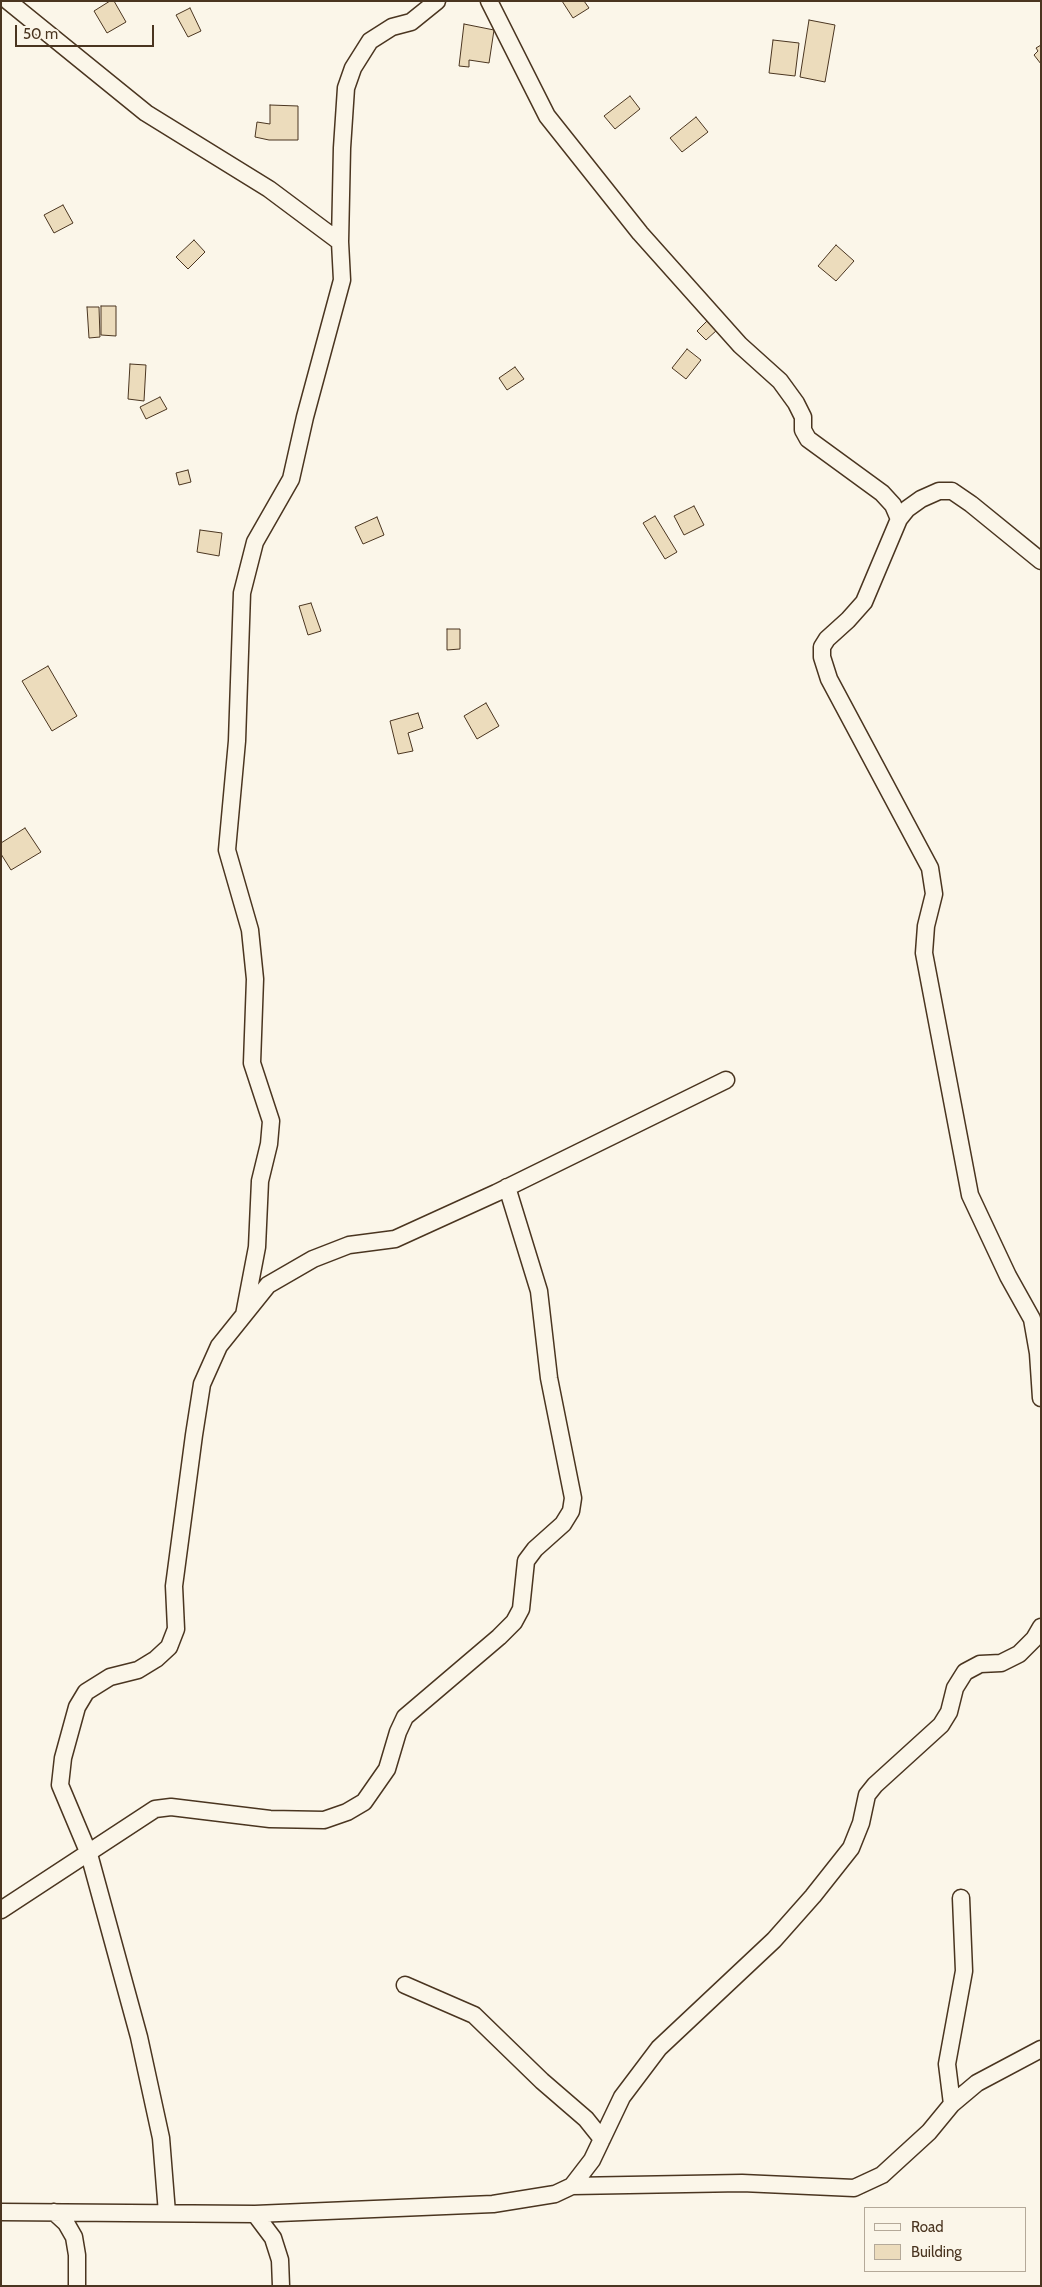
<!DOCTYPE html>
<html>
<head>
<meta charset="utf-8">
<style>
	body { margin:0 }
	#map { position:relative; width:1042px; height:2287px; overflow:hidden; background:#fbf6e9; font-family:Cabin,sans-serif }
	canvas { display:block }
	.frame { position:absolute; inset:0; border:2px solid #4a3520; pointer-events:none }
	.legend { position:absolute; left:864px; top:2207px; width:162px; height:65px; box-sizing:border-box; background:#fbf6e9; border:1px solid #b4a999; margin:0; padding:6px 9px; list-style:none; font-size:15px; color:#4a3520 }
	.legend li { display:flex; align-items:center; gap:10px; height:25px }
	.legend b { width:25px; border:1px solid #b4a999 }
	.scale { position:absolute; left:15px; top:25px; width:139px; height:22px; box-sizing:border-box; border:2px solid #4a3520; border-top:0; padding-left:6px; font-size:15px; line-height:18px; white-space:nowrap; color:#4a3520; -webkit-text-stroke:4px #fbf6e9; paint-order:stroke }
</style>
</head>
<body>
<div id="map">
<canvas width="1042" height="2287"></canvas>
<div class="frame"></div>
<ul class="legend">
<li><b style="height:6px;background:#fbf6e9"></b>Road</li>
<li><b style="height:14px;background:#ecdcbc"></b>Building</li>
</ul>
<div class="scale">50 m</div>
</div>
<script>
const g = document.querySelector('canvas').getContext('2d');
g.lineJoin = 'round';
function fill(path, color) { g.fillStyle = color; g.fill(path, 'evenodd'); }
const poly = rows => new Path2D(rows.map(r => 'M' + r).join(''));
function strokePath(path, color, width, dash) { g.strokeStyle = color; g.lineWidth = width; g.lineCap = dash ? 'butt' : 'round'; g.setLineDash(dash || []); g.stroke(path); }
const building = poly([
	[110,1,114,1,126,22,107,33,94,11,110,1],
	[562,1,584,1,589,8,573,18,562,1],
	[190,8,201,31,188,37,176,15,190,8],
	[809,20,835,25,825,82,800,77,809,20],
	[464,24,494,30,489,63,469,60,469,67,459,66,464,24],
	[773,40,799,43,795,76,769,73,773,40],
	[1041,45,1041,64,1034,55,1038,51,1036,48,1041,45],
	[630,96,640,109,615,129,604,116,630,96],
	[270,105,298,106,298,140,269,140,255,137,257,122,270,124,270,105],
	[696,117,708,132,682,152,670,138,696,117],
	[63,205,73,223,54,233,44,215,63,205],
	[194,240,205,252,188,269,176,257,194,240],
	[836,245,854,261,836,281,818,266,836,245],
	[101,306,116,306,116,336,101,335,101,306],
	[87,307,99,307,100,337,89,338,87,307],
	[707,321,717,330,706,340,697,331,707,321],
	[687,349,701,360,686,379,672,368,687,349],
	[130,364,146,365,144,401,128,399,130,364],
	[515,367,524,379,507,390,499,378,515,367],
	[160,397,167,409,146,419,140,407,160,397],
	[188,470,191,482,179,485,176,473,188,470],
	[694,506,704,525,684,535,674,516,694,506],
	[655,516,677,552,665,559,643,523,655,516],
	[377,517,384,535,363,544,355,527,377,517],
	[200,530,222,533,219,556,197,552,200,530],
	[311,603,321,631,308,635,299,606,311,603],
	[447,629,460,629,460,649,447,650,447,629],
	[48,666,77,716,52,731,22,681,48,666],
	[486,703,499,726,477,739,464,716,486,703],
	[418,713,423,728,408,733,413,751,398,754,390,721,418,713],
	[25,828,41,852,11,870,1,854,1,843,25,828]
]);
const street = poly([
	[8,1,146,113,269,189,340,242],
	[489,1,547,116,640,233,740,345,780,381,796,403,803,417,803,430,808,439,882,493,893,505,899,519,864,602,848,620,827,639,822,647,822,657,829,679,930,868,934,894,926,926,924,953,970,1195,1008,1276,1032,1319,1038,1353,1041,1398],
	[899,519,907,509,921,499,939,491,952,491,971,504,1041,561],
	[244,1315,257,1247,260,1181,269,1144,271,1121,252,1063,255,979,250,930,227,850,237,741,242,593,255,542,291,479,305,417,342,280,340,242,342,148,346,88,353,68,370,41,392,27,411,22,437,1],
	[1,1910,155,1809,171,1807,270,1819,324,1820,347,1812,364,1802,387,1769,398,1732,405,1717,499,1637,514,1622,521,1609,526,1561,535,1549,563,1524,571,1511,573,1498,549,1378,539,1291,507,1187],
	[405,1985,474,2015,542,2081,586,2119,602,2139],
	[952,2104,947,2064,964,1971,961,1898],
	[572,2186,742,2183,854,2188,882,2175,929,2132,952,2104,977,2083,1041,2049],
	[1,2212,255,2214,493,2204,555,2194,572,2186,592,2160,622,2097,659,2048,774,1940,813,1896,851,1848,861,1823,867,1795,875,1785,941,1725,949,1712,955,1688,965,1672,980,1664,1001,1663,1019,1654,1034,1639,1041,1627],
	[54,2212,66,2223,74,2237,77,2255,77,2286],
	[167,2213,161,2138,139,2037,89,1854,60,1785,63,1758,77,1707,86,1692,110,1677,138,1670,156,1659,169,1647,176,1629,174,1586,194,1435,202,1384,219,1346,268,1285,313,1259,349,1245,395,1239,496,1193,726,1080],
	[255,2214,273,2238,280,2260,281,2286]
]);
fill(building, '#ecdcbc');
strokePath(building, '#4a3520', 1);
strokePath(street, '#4a3520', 19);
strokePath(street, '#fbf6e9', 16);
</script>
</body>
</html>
